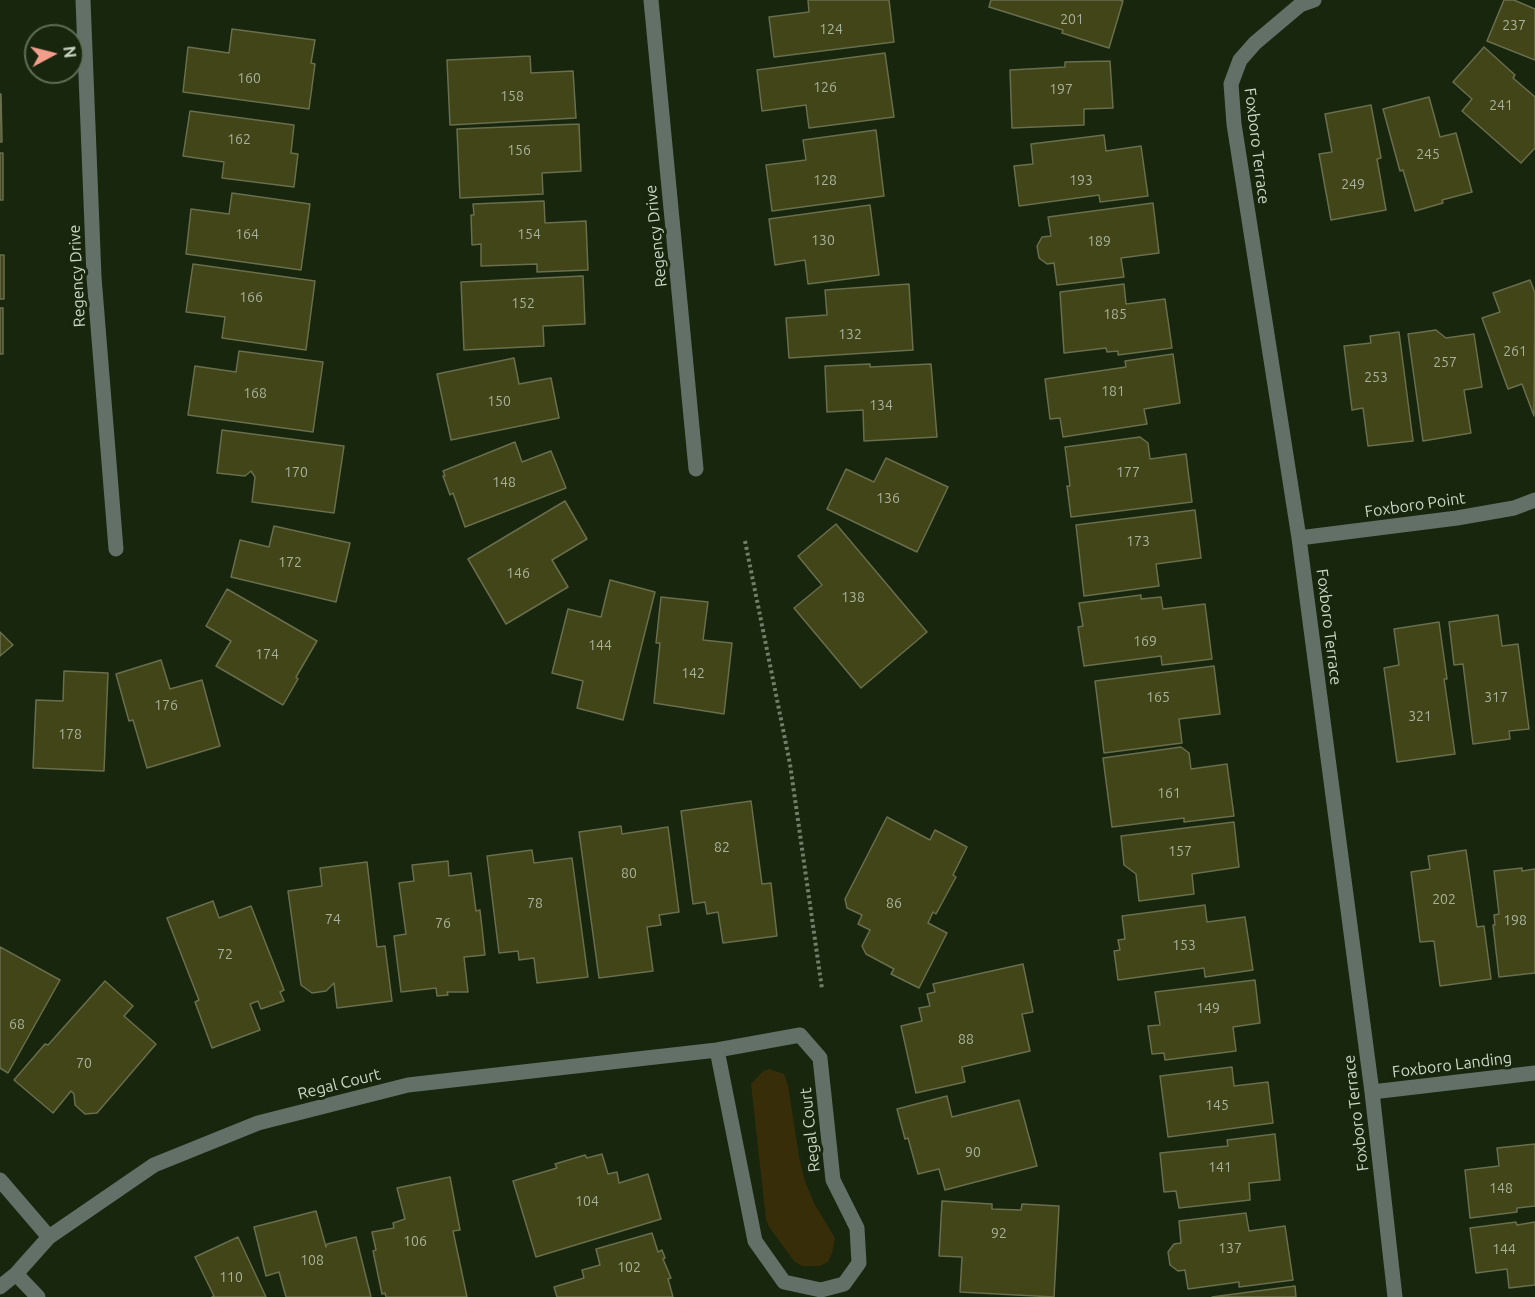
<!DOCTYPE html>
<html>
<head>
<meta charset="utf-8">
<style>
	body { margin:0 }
	#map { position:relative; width:1535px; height:1297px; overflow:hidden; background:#17260d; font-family:Ubuntu,sans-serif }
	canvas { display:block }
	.north { position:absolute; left:24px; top:24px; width:60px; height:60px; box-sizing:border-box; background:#17260d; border:2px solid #5f6d57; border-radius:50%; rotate:83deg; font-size:16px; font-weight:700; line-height:24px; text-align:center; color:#ccd7c7 }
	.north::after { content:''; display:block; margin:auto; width:21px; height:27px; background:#f49d8b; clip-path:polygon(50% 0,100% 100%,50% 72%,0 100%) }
</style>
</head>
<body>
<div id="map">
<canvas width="1535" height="1297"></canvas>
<div class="north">N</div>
</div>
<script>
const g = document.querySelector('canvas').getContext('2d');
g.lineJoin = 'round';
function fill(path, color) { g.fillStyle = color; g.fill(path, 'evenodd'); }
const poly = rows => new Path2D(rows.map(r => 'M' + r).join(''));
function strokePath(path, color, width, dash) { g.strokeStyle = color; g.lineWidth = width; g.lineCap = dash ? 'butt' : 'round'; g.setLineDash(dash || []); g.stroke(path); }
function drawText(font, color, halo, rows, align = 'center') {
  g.font = font + ' Ubuntu,sans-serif'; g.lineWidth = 6; g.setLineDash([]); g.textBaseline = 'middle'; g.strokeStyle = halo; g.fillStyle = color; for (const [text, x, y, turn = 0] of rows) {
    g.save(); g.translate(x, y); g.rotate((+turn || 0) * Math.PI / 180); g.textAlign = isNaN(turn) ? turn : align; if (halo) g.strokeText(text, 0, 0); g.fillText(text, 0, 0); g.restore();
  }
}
const green = poly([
	[769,1069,784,1074,788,1085,799,1156,805,1181,814,1203,835,1238,832,1253,828,1262,820,1266,802,1266,794,1261,769,1227,766,1220,751,1084,762,1072]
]);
const building = poly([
	[808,0,889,0,894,42,774,57,769,17,809,12,808,0],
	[991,0,1119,0,1123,1,1109,48,1062,33,1063,30,989,7,991,0],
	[1504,0,1514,0,1535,9,1535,60,1487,41,1504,0],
	[232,29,315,40,311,63,315,64,309,109,183,92,188,47,229,53,232,29],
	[1484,47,1515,75,1513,78,1535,97,1535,148,1521,163,1462,111,1472,99,1453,82,1484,47],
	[885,53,894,117,809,128,806,105,762,111,757,70,885,53],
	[530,56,531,73,573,71,576,118,450,125,447,60,530,56],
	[1110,61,1113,108,1084,109,1084,125,1012,128,1010,70,1065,67,1065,62,1110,61],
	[0,94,1,94,2,142,0,142,0,94],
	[1429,97,1440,137,1456,133,1472,192,1442,200,1443,203,1415,211,1403,170,1400,171,1383,109,1429,97],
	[1371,105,1381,158,1377,159,1386,210,1331,220,1319,154,1332,152,1325,114,1371,105],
	[190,111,294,125,291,153,298,154,294,187,222,178,224,162,183,156,190,111],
	[579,124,581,171,542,173,543,194,460,198,457,129,579,124],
	[876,130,884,196,772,211,766,165,806,160,803,140,876,130],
	[1104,135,1106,151,1141,146,1148,196,1100,202,1099,195,1019,206,1014,166,1033,164,1031,144,1104,135],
	[0,153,3,153,3,200,0,200,0,153],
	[232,193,310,204,301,270,186,254,191,209,229,214,232,193],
	[544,201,545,223,586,221,588,270,537,272,537,264,481,266,481,244,472,245,471,215,474,215,473,204,544,201],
	[1153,203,1159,253,1121,258,1124,277,1057,285,1054,263,1047,264,1039,258,1037,246,1042,237,1051,236,1048,217,1153,203],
	[870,205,879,275,808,284,805,260,775,265,769,219,870,205],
	[0,255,4,255,4,299,0,299,0,255],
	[193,264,315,281,306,350,222,338,225,317,186,312,193,264],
	[583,276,585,324,543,326,544,346,464,350,461,282,583,276],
	[1530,280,1535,293,1534,416,1522,384,1508,389,1482,318,1500,312,1493,293,1530,280],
	[909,284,913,350,789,358,786,318,827,315,825,290,909,284],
	[1124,284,1126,304,1165,299,1172,348,1118,355,1118,351,1107,352,1106,348,1064,353,1060,292,1124,284],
	[0,308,3,308,3,354,0,354,0,308],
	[1436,330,1446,338,1474,334,1482,387,1464,390,1471,433,1423,441,1408,334,1436,330],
	[1399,332,1413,441,1368,446,1363,408,1352,410,1344,346,1371,343,1370,336,1399,332],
	[239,351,323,362,313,432,188,415,195,366,236,372,239,351],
	[1173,354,1180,403,1144,409,1147,424,1063,437,1060,418,1050,419,1045,379,1126,367,1125,361,1173,354],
	[514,358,519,384,551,378,559,418,451,440,437,374,514,358],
	[870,364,870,367,931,364,937,437,864,441,863,410,827,412,825,366,870,364],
	[222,430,344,446,334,513,252,502,255,477,251,471,245,476,217,473,222,430],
	[1140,437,1148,443,1150,459,1186,454,1192,502,1071,517,1067,486,1070,486,1065,447,1140,437],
	[515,442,522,462,551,451,566,488,465,527,453,493,450,495,443,476,445,476,443,471,515,442],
	[886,458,948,487,917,552,827,509,846,469,874,482,886,458],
	[565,501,587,539,552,560,568,587,506,624,468,559,565,501],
	[1195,510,1201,558,1156,564,1159,586,1084,596,1076,525,1195,510],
	[836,524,927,632,861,688,794,608,822,585,798,556,836,524],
	[274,526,350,543,336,602,231,577,240,540,269,547,274,526],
	[610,580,655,592,623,720,577,708,583,681,552,673,568,609,601,617,610,580],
	[227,589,317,641,296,677,298,679,283,705,216,666,231,641,206,626,227,589],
	[1141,595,1141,599,1161,597,1163,609,1205,604,1212,659,1162,665,1161,656,1084,666,1078,627,1083,626,1079,603,1141,595],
	[661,597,708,602,703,640,732,643,724,714,654,703,660,643,656,643,661,597],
	[1498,615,1502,646,1518,644,1529,729,1509,731,1510,739,1473,744,1463,664,1454,665,1449,622,1498,615],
	[1439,622,1447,679,1444,679,1455,754,1397,762,1384,668,1399,665,1394,629,1439,622],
	[0,632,13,645,0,656,0,632],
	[161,660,170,689,202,680,220,746,147,768,133,720,129,721,116,674,161,660],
	[1214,666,1220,714,1179,719,1182,743,1104,753,1095,681,1214,666],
	[64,671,108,673,104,771,33,768,36,700,63,701,64,671],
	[1181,747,1189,753,1191,769,1227,764,1234,816,1184,822,1184,818,1112,827,1103,758,1181,747],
	[751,801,762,884,771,883,777,936,723,943,718,912,707,914,705,902,693,904,681,811,751,801],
	[887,817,930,840,935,830,967,847,953,875,956,877,936,914,933,912,928,923,947,933,919,988,891,974,894,969,866,954,862,946,870,930,858,924,862,915,847,908,845,899,887,817],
	[1234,822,1239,867,1192,874,1194,894,1139,901,1136,874,1124,865,1121,836,1234,822],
	[621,826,622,834,668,827,679,912,659,915,661,925,647,927,653,971,599,978,579,832,621,826],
	[532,850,534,863,572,858,588,977,537,983,534,958,519,960,518,951,499,953,487,856,532,850],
	[1466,850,1477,927,1484,926,1491,979,1440,986,1434,941,1420,942,1411,872,1430,869,1428,856,1466,850],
	[448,861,449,876,471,873,476,911,480,910,485,955,464,957,468,992,447,992,448,995,437,996,436,988,401,992,394,936,406,934,399,883,414,881,412,865,448,861],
	[367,862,377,947,385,946,392,1001,337,1008,334,983,326,991,312,993,301,985,288,891,322,886,320,868,367,862],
	[1522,868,1522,871,1535,869,1535,973,1499,977,1493,925,1495,925,1494,915,1499,914,1494,871,1522,868],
	[213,901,219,918,251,906,284,990,280,992,284,1001,261,1009,258,1001,250,1004,260,1030,212,1048,195,1002,199,1000,167,918,213,901],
	[1205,905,1207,922,1245,917,1253,970,1205,977,1204,968,1118,980,1114,951,1120,950,1118,940,1125,939,1122,916,1205,905],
	[0,947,60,980,8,1073,0,1068,0,947],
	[1023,964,1033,1012,1022,1014,1030,1051,962,1067,965,1082,916,1093,901,1026,922,1021,919,1008,930,1006,927,994,935,992,933,984,1023,964],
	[1255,980,1260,1023,1233,1027,1236,1051,1165,1060,1164,1053,1152,1054,1148,1026,1160,1025,1155,992,1255,980],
	[105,981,133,1006,124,1016,156,1044,97,1113,85,1114,75,1105,74,1094,71,1091,53,1113,14,1080,45,1044,48,1045,105,981],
	[1232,1067,1234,1086,1268,1082,1273,1123,1168,1137,1160,1076,1232,1067],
	[947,1096,952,1117,1019,1100,1037,1166,945,1190,939,1169,918,1174,908,1138,905,1139,897,1109,947,1096],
	[1275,1134,1280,1180,1249,1183,1250,1200,1179,1208,1176,1191,1164,1192,1160,1153,1228,1146,1227,1140,1275,1134],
	[1535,1144,1535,1206,1517,1208,1517,1212,1470,1218,1465,1170,1499,1166,1497,1148,1535,1144],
	[602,1154,608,1174,617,1172,619,1183,648,1174,661,1219,536,1257,513,1181,557,1168,555,1164,585,1155,587,1158,602,1154],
	[450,1177,460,1230,453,1231,467,1297,386,1297,385,1293,382,1294,373,1251,376,1250,372,1232,394,1228,393,1223,405,1219,397,1188,450,1177],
	[942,1201,992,1204,992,1209,1021,1210,1022,1204,1059,1206,1054,1297,960,1292,962,1257,939,1256,942,1201],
	[316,1211,326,1247,327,1244,356,1237,371,1297,286,1297,279,1272,266,1276,254,1227,316,1211],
	[1246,1213,1249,1231,1285,1226,1293,1280,1239,1287,1239,1282,1188,1289,1185,1270,1178,1271,1170,1265,1168,1252,1174,1244,1181,1243,1179,1221,1246,1213],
	[1516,1222,1517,1225,1535,1222,1535,1285,1509,1288,1507,1269,1476,1273,1470,1228,1516,1222],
	[652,1233,658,1252,662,1250,665,1258,663,1259,671,1278,668,1279,673,1297,557,1297,554,1287,584,1278,582,1270,600,1265,596,1249,652,1233],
	[238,1237,266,1297,212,1297,214,1296,195,1257,238,1237],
	[1295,1286,1296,1297,1212,1297,1295,1286]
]);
const path = poly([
	[745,541,790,764,822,989]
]);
const minor = poly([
	[83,0,94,277,116,549],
	[651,0,696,469],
	[1314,0,1300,5,1255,43,1240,60,1231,84,1234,124,1299,538,1372,1092,1395,1297],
	[1299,538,1457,518,1514,508,1535,500],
	[800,1035,820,1058,833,1180,857,1228,859,1263,844,1284,821,1290,784,1282,755,1241,717,1050,800,1035],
	[1372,1092,1535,1073],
	[0,1180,49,1237],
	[16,1274,38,1297],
	[0,1287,16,1274,49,1237,154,1165,258,1123,408,1085,717,1050]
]);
const numberNames = [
	["201",1072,19],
	["237",1514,25],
	["124",831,29],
	["160",249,78],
	["126",825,87],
	["197",1061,89],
	["158",512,96],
	["241",1501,105],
	["162",239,139],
	["156",519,150],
	["245",1428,154],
	["128",825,180],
	["193",1081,180],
	["249",1353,184],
	["164",247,234],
	["154",529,234],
	["130",823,240],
	["189",1099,241],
	["166",251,297],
	["152",523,303],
	["185",1115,314],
	["132",850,334],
	["261",1515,351],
	["257",1445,362],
	["253",1376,377],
	["181",1113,391],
	["168",255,393],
	["150",499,401],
	["134",881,405],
	["170",296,472],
	["177",1128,472],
	["148",504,482],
	["136",888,498],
	["173",1138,541],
	["172",290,562],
	["146",518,573],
	["138",853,597],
	["169",1145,641],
	["144",600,645],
	["174",267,654],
	["142",693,673],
	["165",1158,697],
	["317",1496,697],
	["176",166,705],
	["321",1420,716],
	["178",70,734],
	["161",1169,793],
	["82",722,847],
	["157",1180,851],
	["80",629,873],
	["202",1444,899],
	["78",535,903],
	["86",894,903],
	["74",333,919],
	["198",1515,920],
	["76",443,923],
	["153",1184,945],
	["72",225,954],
	["149",1208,1008],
	["68",17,1024],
	["88",966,1039],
	["70",84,1063],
	["145",1217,1105],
	["90",973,1152],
	["141",1220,1167],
	["148",1501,1188],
	["104",587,1201],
	["92",999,1233],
	["106",415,1241],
	["137",1230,1248],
	["144",1504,1249],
	["108",312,1260],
	["102",629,1267],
	["110",231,1277]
];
const streetNames = [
	["Foxboro Terrace",1257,146,83],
	["Regency Drive",656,236,-96],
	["Regency Drive",77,276,-93],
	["Foxboro Point",1415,505,-8],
	["Foxboro Terrace",1329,627,83],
	["Foxboro Landing",1452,1065,-7],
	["Regal Court",339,1084,-14],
	["Foxboro Terrace",1356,1113,-97],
	["Regal Court",810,1130,-96]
];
fill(green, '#372d09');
fill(building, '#414518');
strokePath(building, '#696e4d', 1.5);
strokePath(path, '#717e69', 4, [3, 3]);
strokePath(minor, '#637067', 15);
drawText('14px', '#a9b29b', null, numberNames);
drawText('16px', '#ccd7c7', '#17260d', streetNames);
</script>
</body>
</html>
